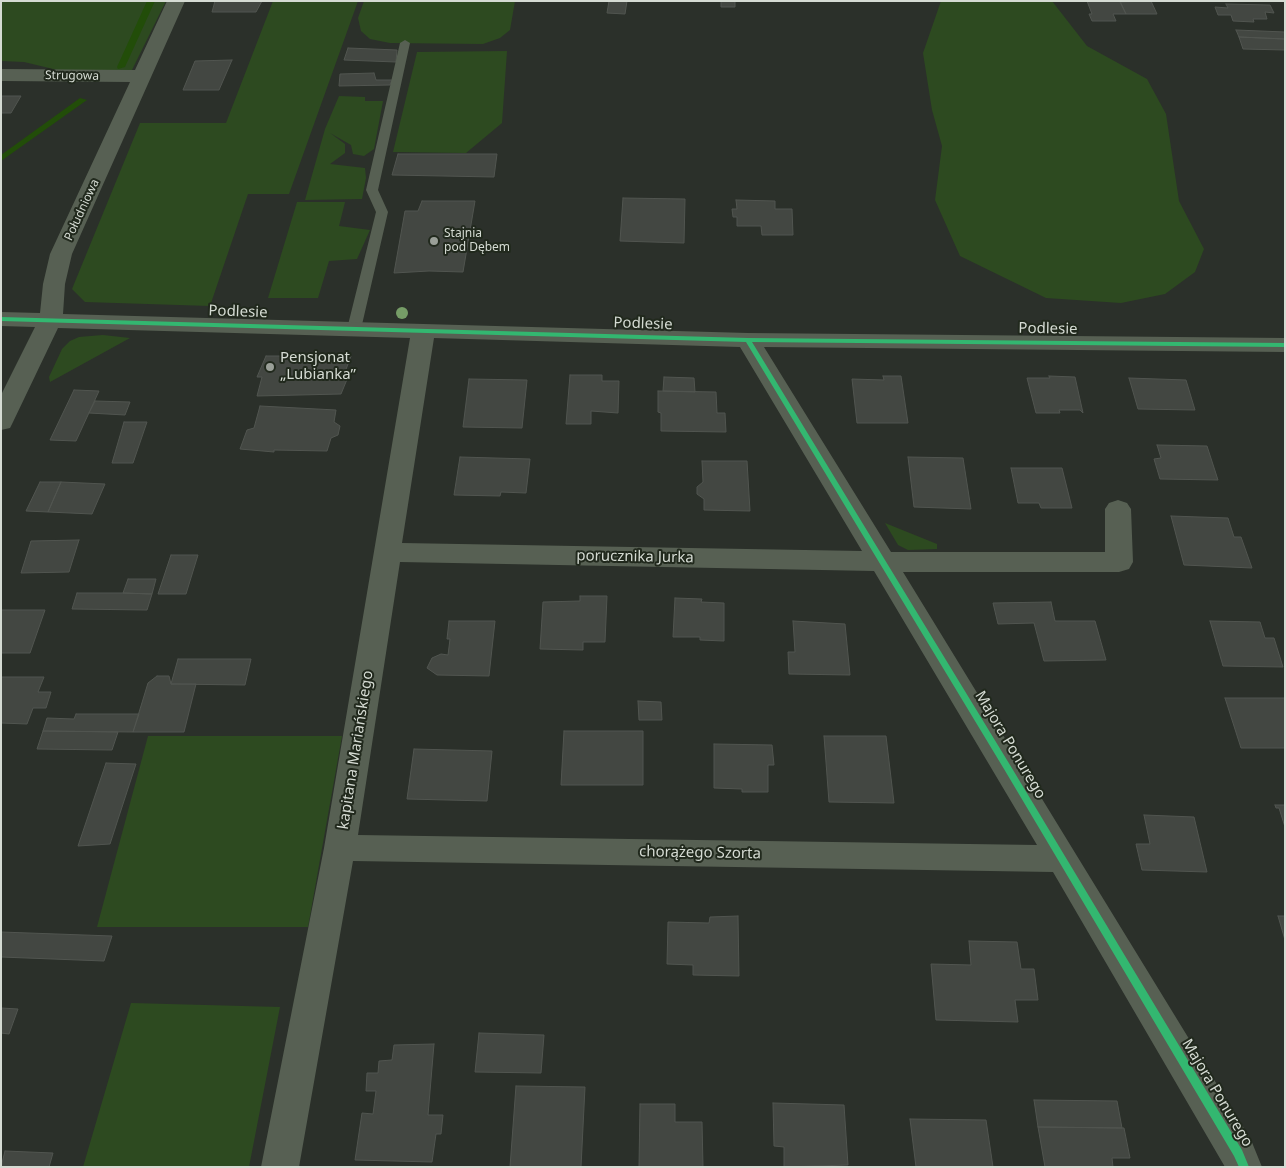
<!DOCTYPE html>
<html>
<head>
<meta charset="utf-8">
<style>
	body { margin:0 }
	#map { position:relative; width:1286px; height:1168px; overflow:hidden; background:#2b302a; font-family:"Noto Sans",sans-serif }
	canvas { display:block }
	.frame { position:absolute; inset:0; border:2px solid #d5dbd3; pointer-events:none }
</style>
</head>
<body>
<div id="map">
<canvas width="1286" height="1168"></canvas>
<div class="frame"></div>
</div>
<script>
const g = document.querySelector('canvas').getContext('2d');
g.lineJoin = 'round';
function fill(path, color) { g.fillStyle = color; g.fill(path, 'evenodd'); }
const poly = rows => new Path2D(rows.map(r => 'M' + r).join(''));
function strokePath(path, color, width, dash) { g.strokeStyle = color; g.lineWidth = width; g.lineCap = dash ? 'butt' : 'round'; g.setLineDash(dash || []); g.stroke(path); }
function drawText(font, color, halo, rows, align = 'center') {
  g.font = font + ' "Noto Sans",sans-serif'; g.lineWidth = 4; g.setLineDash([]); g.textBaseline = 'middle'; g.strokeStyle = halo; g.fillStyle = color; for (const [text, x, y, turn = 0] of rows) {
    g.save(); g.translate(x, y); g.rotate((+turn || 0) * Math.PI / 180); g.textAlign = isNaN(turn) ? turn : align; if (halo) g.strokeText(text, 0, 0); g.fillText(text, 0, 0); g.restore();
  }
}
const green = poly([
	[1,1,166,1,129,76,70,73,24,62,1,61],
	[273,1,358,1,289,194,248,194,210,306,85,302,72,289,140,123,226,123],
	[364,1,515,1,510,30,500,38,483,44,390,43,370,39,361,31,358,18],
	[941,1,1052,1,1087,46,1147,79,1166,114,1179,201,1204,249,1195,272,1165,294,1121,303,1046,298,960,256,935,200,942,146,932,110,923,53],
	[507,51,502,123,466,153,393,152,417,52],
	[339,96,365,97,365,101,383,101,374,149,364,156,353,154,351,145,330,133,345,144,345,153,330,164,365,168,366,178,362,199,305,200,325,129],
	[297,202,345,202,339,226,370,230,357,259,329,261,318,298,268,298],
	[103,335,130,338,50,382,49,377,62,349,70,341,79,337],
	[885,523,937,544,937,549,908,550,898,545],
	[148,736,342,736,308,927,97,927],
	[131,1003,280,1007,249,1167,83,1167]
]);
const stream = poly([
	[147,1,155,1,125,67,118,69,117,67,147,1],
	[80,98,87,100,1,161,1,155,80,98]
]);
const building = poly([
	[215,1,262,1,256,12,212,12,215,1],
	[609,1,627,1,625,14,607,13,609,1],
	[721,1,735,1,735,7,721,7,721,1],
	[1087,1,1120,1,1126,14,1113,14,1116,21,1092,21,1089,14,1092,14,1087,1],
	[1151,1,1157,14,1126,14,1120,2,1151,1],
	[1226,4,1270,5,1274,13,1265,12,1267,19,1253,19,1254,22,1233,21,1231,15,1218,15,1215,7,1228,8,1226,4],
	[1236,30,1285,32,1285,39,1239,37,1236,30],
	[1239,37,1285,39,1285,50,1243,49,1239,37],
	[348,48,397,50,396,62,344,60,348,48],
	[232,60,219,90,183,90,195,61,232,60],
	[374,73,376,80,392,80,390,85,339,86,340,74,374,73],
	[1,96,21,96,11,113,1,113,1,96],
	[398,154,497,154,494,177,392,175,398,154],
	[623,198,685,199,684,243,620,241,623,198],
	[736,200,775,201,775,209,792,209,793,235,762,235,761,226,737,226,737,217,733,217,732,209,737,209,736,200],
	[422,201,475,201,463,272,429,271,394,273,405,211,418,211,422,201],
	[266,356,351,356,345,372,350,372,341,394,257,396,262,377,257,377,266,356],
	[570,375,602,375,602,381,619,381,618,413,591,411,591,424,566,424,570,375],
	[883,376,901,376,908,423,857,423,852,379,884,380,883,376],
	[1049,376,1075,377,1083,413,1080,410,1059,410,1060,413,1036,413,1027,378,1050,378,1049,376],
	[664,377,694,378,695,392,663,391,664,377],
	[1129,378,1186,380,1195,410,1138,409,1129,378],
	[469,379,527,380,522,428,463,427,469,379],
	[74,390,99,391,76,441,50,440,74,390],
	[658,391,716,392,717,413,725,413,726,432,661,431,661,413,658,412,658,391],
	[95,401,130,402,125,415,89,413,95,401],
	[260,406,336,410,334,422,340,426,338,435,331,438,327,451,274,450,274,452,240,449,247,430,254,428,260,406],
	[124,422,147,422,133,463,112,463,124,422],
	[1157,445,1207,446,1218,480,1160,479,1154,459,1161,458,1157,445],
	[460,457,530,459,526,493,501,492,500,496,454,495,460,457],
	[908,457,963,458,971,509,914,507,908,457],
	[702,461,747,461,750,511,704,510,704,499,697,494,697,487,703,482,702,461],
	[1011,468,1062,468,1072,508,1041,508,1039,503,1018,503,1011,468],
	[40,482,61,482,48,512,26,511,40,482],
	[61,482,105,484,92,514,48,512,61,482],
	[1171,516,1228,518,1234,537,1241,537,1252,568,1184,565,1171,516],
	[79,540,69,572,21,573,31,541,79,540],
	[171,555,198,555,186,594,158,594,171,555],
	[128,579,156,579,152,594,123,593,128,579],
	[77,593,123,593,152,594,147,610,72,609,77,593],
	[580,596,607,596,605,642,583,642,583,650,540,649,543,602,580,601,580,596],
	[675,598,702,599,701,602,724,603,724,641,700,640,700,637,673,637,675,598],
	[1051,602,1055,621,1095,621,1106,660,1044,661,1034,623,998,624,993,603,1051,602],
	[1,610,45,610,30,653,1,653,1,610],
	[449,621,495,621,489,676,437,675,427,668,432,658,441,654,448,655,450,639,447,639,449,621],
	[793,621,845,624,850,675,789,674,788,652,795,652,793,621],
	[1210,621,1260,622,1265,638,1274,638,1283,667,1223,666,1210,621],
	[178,659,251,659,245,685,171,684,178,659],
	[157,676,169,676,171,684,196,684,184,732,133,732,148,683,157,676],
	[1,677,44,677,38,692,51,692,46,708,33,708,27,724,1,723,1,677],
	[1225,698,1285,698,1285,748,1241,748,1225,698],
	[638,701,661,702,662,720,639,720,638,701],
	[76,714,139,714,133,732,43,731,47,718,74,719,76,714],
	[43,731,118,732,112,750,37,749,43,731],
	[564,731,643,731,643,785,561,785,564,731],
	[824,736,886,736,894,803,829,802,824,736],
	[714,744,772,745,774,765,768,765,768,792,742,792,742,789,714,788,714,744],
	[414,749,492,751,487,801,407,799,414,749],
	[106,763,136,764,110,844,78,846,106,763],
	[1275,805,1285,805,1285,827,1279,808,1276,808,1275,805],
	[1144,815,1194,817,1207,872,1142,870,1136,844,1150,844,1144,815],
	[738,916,739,976,693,975,693,965,667,964,668,922,709,923,710,917,738,916],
	[1278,916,1285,916,1285,940,1278,916],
	[1,932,112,936,104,961,1,957,1,932],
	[969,941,1017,942,1021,969,1034,969,1038,1000,1015,1000,1018,1022,936,1020,931,964,971,965,969,941],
	[1,1008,18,1009,9,1034,1,1033,1,1008],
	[479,1033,544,1035,541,1073,475,1072,479,1033],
	[434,1044,428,1115,443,1115,441,1134,436,1134,432,1162,355,1160,362,1113,373,1114,376,1091,366,1091,367,1073,378,1073,379,1061,392,1060,394,1045,434,1044],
	[516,1086,585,1087,581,1167,510,1167,516,1086],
	[1034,1100,1117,1101,1122,1128,1038,1127,1034,1100],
	[773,1103,844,1105,848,1165,784,1167,784,1147,774,1146,773,1103],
	[640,1104,675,1104,675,1122,702,1122,703,1167,639,1167,640,1104],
	[910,1119,986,1120,993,1167,916,1167,910,1119],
	[1038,1127,1124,1128,1130,1158,1112,1158,1113,1167,1045,1167,1038,1127],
	[5,1151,53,1153,49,1167,1,1167,5,1151]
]);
const lane = poly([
	[405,40,410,43,378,190,388,212,361,329,354,333,347,329,376,212,366,190,400,43,405,40]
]);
const street = poly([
	[167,1,185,1,72,254,65,284,63,314,748,333,1285,338,1285,352,764,347,891,552,1105,552,1105,509,1109,503,1118,500,1127,503,1131,509,1133,562,1129,569,1119,572,903,572,1251,1140,1262,1167,1225,1167,1053,872,353,861,299,1167,261,1167,324,848,410,338,58,328,13,422,10,428,1,430,1,395,35,327,1,326,1,312,40,313,43,284,50,254,130,82,1,81,1,69,135,70,167,1],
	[434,338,740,347,862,551,402,543,434,338],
	[400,562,874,571,1037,845,358,835,400,562]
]);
const cycleway = poly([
	[1,317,748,338,1285,343,1285,347,752,342,1010,765,1242,1150,1249,1167,1239,1167,1234,1156,1004,769,746,342,1,321,1,317]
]);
const trees = [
	[402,313]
];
const markers = [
	[434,241,5,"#9a9f98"],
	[270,367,5,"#9a9f98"]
];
const farStreetnames = [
	["Strugowa",72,76,1],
	["Południowa",82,210,-65]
];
const farPoinames = [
	["Stajnia",444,234],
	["pod Dębem",444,248]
];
const streetNames = [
	["Podlesie",238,312,2],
	["Podlesie",643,324,2],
	["Podlesie",1048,329,1],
	["porucznika Jurka",635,557,1],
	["Majora Ponurego",1010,745,59],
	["kapitana Mariańskiego",356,750,-81],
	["chorążego Szorta",700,853,1],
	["Majora Ponurego",1217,1093,59]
];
const poiNames = [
	["Pensjonat",280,358],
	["„Lubianka”",280,375]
];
fill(green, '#2d4a20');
fill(stream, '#224d09');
fill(building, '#434742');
strokePath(building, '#515550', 1);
fill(lane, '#576053');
fill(street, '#576053');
fill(cycleway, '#33b770');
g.fillStyle = '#769d67';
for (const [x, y] of trees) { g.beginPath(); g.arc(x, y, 6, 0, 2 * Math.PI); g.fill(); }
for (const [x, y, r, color] of markers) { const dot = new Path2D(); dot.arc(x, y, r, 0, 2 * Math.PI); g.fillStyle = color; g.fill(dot); strokePath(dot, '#21291d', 2); }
drawText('12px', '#d5dbd3', '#21291d', farStreetnames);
drawText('12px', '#d5dbd3', '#21291d', farPoinames, 'left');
drawText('15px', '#d5dbd3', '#21291d', streetNames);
drawText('15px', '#d5dbd3', '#21291d', poiNames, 'left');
</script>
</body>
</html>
